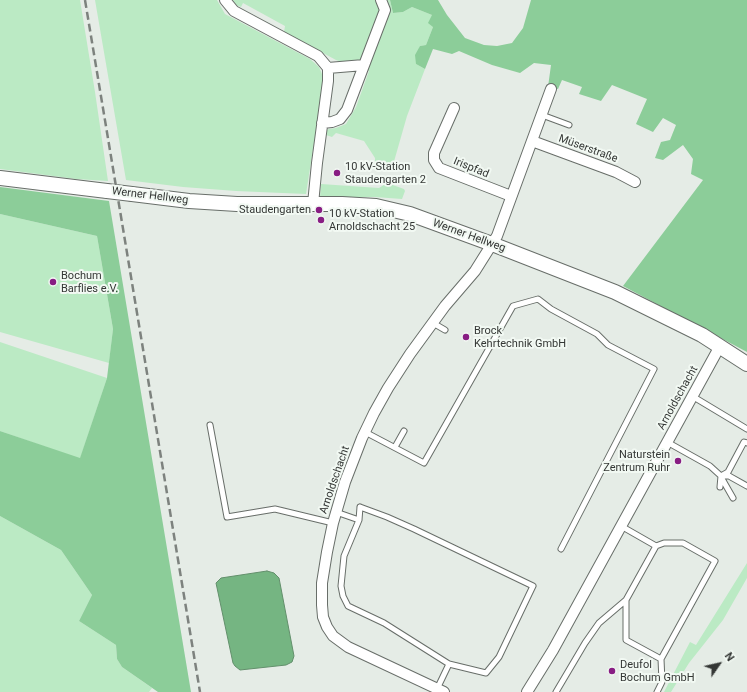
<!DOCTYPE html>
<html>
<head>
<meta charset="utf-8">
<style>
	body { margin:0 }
	#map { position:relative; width:747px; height:692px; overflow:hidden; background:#e5ece6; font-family:Roboto,sans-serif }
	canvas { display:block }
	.north { position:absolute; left:699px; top:644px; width:40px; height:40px; -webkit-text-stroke:3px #f2f9f3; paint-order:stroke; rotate:56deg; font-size:11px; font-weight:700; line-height:16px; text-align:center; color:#343735 }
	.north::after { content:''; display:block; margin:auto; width:14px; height:18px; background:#343735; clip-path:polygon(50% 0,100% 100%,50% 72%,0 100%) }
</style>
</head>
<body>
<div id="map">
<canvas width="747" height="692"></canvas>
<div class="north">N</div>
</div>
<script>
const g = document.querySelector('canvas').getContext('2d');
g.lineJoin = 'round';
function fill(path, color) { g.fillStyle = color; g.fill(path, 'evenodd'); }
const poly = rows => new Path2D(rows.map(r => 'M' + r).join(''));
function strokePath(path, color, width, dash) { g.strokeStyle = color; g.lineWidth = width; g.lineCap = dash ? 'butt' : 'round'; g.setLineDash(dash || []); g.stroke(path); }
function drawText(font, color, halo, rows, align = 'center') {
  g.font = font + ' Roboto,sans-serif'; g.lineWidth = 4; g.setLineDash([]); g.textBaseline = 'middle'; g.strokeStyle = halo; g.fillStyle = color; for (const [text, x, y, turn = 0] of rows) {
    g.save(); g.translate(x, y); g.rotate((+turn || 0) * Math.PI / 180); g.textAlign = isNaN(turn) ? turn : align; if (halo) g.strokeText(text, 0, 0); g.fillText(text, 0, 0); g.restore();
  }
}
const green = poly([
	[0,0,80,0,95,92,108,181,76,179,0,169],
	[95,0,217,0,225,14,310,59,319,67,324,79,306,194,236,191,183,187,126,180],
	[233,0,390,0,393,13,403,12,412,7,432,15,433,27,426,45,420,46,416,64,425,69,407,116,393,165,388,169,383,165,375,165,375,158,364,141,336,133,332,137,326,135,327,130,329,129,336,128,346,124,356,107,369,71,336,60,284,32,285,26,243,3,241,7,236,5],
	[387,183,404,189,405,191,402,199,375,197,320,197,321,184,379,188],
	[0,214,97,236,113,329,109,363,0,332],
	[0,342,107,378,80,459,0,431],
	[0,516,61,550,92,595,79,621,116,645,117,659,122,667,152,688,149,692,0,692],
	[747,563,747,578,723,620,689,663,671,692,664,692,690,642,696,645]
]);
const forest = poly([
	[390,0,438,0,447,15,465,38,484,45,497,46,512,43,523,28,531,0,747,0,747,352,623,286,703,180,691,174,693,159,683,145,663,160,655,158,661,142,670,140,676,125,663,118,653,132,636,124,647,99,612,85,601,101,579,94,582,87,562,80,558,89,548,87,551,65,534,63,520,73,492,65,459,51,452,54,433,49,425,69,416,64,415,55,420,46,426,45,433,27,428,23,432,15,412,7,403,12,393,13],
	[0,187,109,201,191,692,158,692,122,667,117,659,116,645,79,621,92,595,61,550,0,516,0,431,80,458,107,378,113,329,97,236,0,214]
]);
const water = poly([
	[267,571,274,573,279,578,294,656,292,662,286,665,240,670,235,666,233,663,216,583,221,578,267,571]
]);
const service = poly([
	[542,115,569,125],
	[433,323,445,330],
	[692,396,747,429],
	[210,425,227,517,275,509,333,523],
	[365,432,424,463,513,306,538,299,551,309,597,334,608,345,654,369,561,549],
	[667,442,710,466,721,476,729,476,747,486],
	[395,447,404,431],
	[721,477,733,498],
	[720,487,721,476,728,472,744,442,747,443],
	[360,507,387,517,414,529,533,586,499,657,486,673,449,664,384,623,348,606,343,596,341,586,344,556,359,520,360,507],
	[336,512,359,520],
	[626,600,626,640,661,659,715,561,683,543,664,543,656,546],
	[437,689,449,664],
	[556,692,585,643,599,623,626,600,656,546,621,526],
	[657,692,662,682,661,659]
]);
const minor = poly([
	[225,0,234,11,318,56,328,68,328,81,317,163,313,204],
	[328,68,364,65],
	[454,108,434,153,434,160,439,168,511,196],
	[322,123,332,122,340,119,347,110,385,10,381,0],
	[532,141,616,172,635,182],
	[444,692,348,647,333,636,327,627,323,617,322,605,322,583,327,552,333,523,345,482,362,438,374,413,388,388,410,354,445,306,475,271,497,236,551,89],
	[527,692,553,650,720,346]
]);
const secondary = poly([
	[0,178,107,191],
	[132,194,189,201,237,204,342,204,376,206,410,214,492,244,615,292,702,335,747,364]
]);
const rail = poly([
	[85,0,200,692]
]);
const secondaryBridge = poly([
	[107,191,132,194]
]);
const markers = [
	[337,173,4,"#881d83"],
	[319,210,4,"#881d83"],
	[321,220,4,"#881d83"],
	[53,282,4,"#881d83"],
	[466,337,4,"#881d83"],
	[678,461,4,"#881d83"],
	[612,671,4,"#881d83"]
];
const streetNames = [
	["Müserstraße",588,149,20],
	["Irispfad",471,168,22],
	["Werner Hellweg",150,196,7],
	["Werner Hellweg",469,236,20],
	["Arnoldschacht",678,398,-61],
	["Arnoldschacht",335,480,-71]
];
const poiNames = [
	["10 kV-Station",345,167],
	["Staudengarten 2",345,180],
	["Staudengarten",311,210,"right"],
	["10 kV-Station",329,214],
	["Arnoldschacht 25",329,227],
	["Bochum",61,276],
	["Barflies e.V.",61,289],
	["Brock",474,331],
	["Kehrtechnik GmbH",474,344],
	["Naturstein",670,455,"right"],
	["Zentrum Ruhr",670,468,"right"],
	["Deufol",620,665],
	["Bochum GmbH",620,678]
];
fill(green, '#bbeac4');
fill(forest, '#8ccd99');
fill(water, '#75b582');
strokePath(water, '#628f6b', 1);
strokePath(service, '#686e69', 7);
strokePath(minor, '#686e69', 12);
strokePath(secondary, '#686e69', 16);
strokePath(service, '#fff', 5);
strokePath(minor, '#fff', 10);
strokePath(secondary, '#fff', 14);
strokePath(rail, '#7d827e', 2.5, [8, 4]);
strokePath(secondaryBridge, '#686e69', 16, []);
strokePath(secondaryBridge, '#fff', 14);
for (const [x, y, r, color] of markers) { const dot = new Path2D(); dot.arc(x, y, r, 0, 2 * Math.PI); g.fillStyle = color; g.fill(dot); strokePath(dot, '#f2f9f3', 1.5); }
drawText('11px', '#343735', '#f2f9f3', streetNames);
drawText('11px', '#343735', '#f2f9f3', poiNames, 'left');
</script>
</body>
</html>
